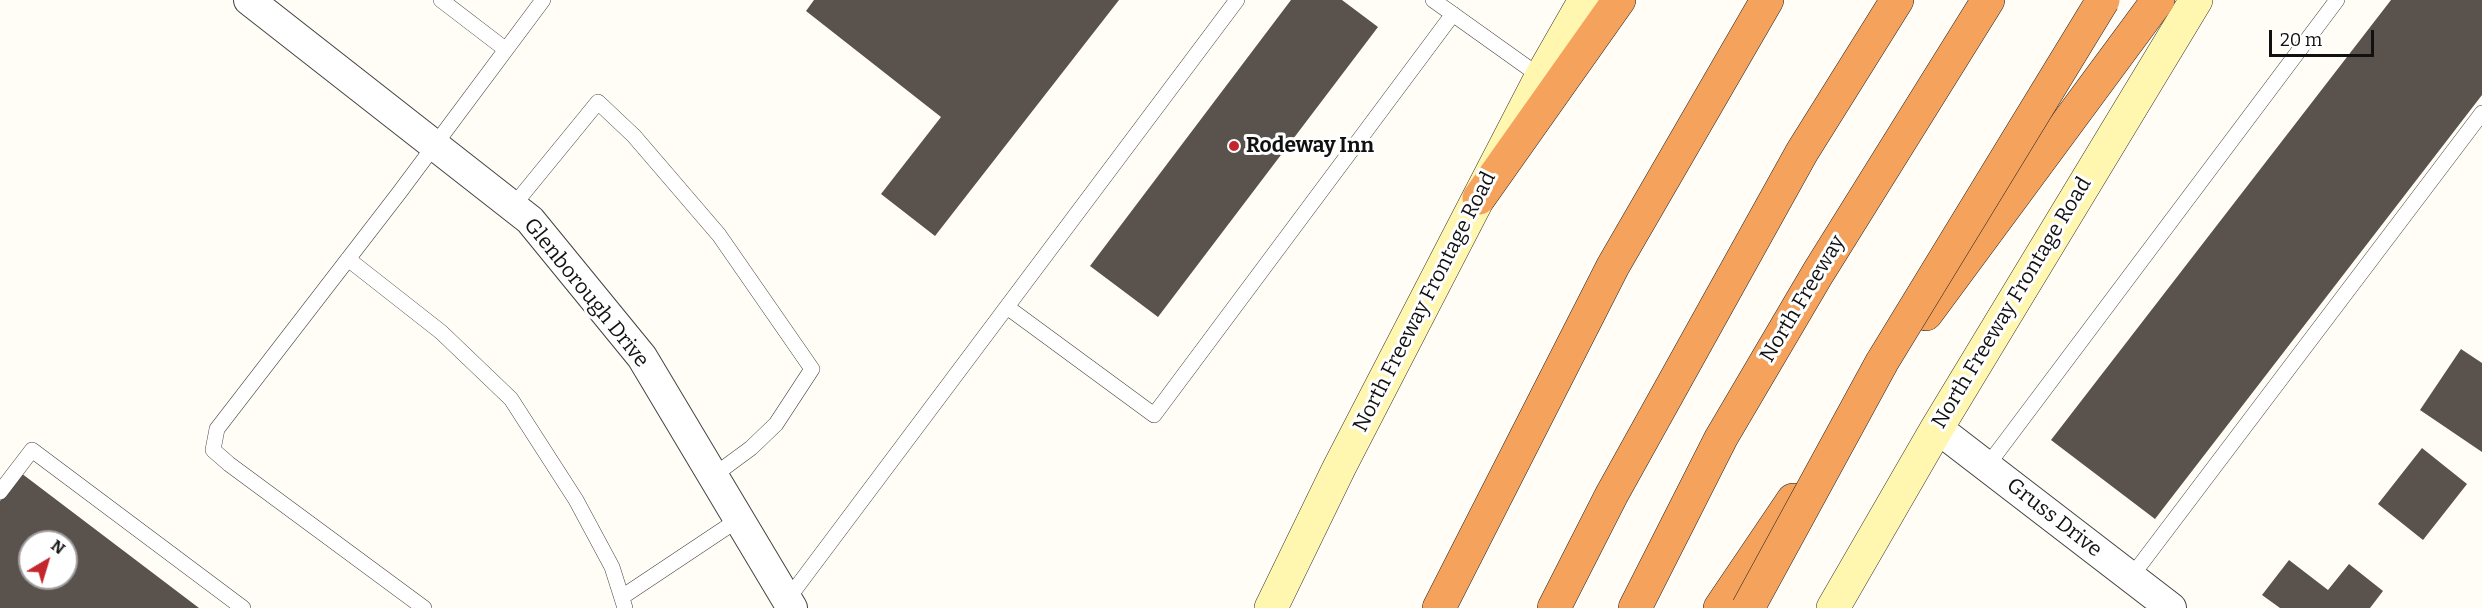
<!DOCTYPE html>
<html>
<head>
<meta charset="utf-8">
<style>
	body { margin:0 }
	#map { position:relative; width:2482px; height:608px; overflow:hidden; background:#fffdf5; font-family:Bitter,serif }
	canvas { display:block }
	.north { position:absolute; left:18px; top:530px; width:60px; height:60px; box-sizing:border-box; background:#fff; border:2px solid #a0a0a0; border-radius:50%; rotate:38deg; font-size:16px; font-weight:700; line-height:24px; text-align:center; color:#111 }
	.north::after { content:''; display:block; margin:auto; width:21px; height:27px; background:#c4262e; clip-path:polygon(50% 0,100% 100%,50% 72%,0 100%) }
	.scale { position:absolute; left:2269px; top:30px; width:105px; height:27px; box-sizing:border-box; border:3px solid #111; border-top:0; padding-left:8px; font-size:18px; line-height:21px; white-space:nowrap; color:#111; -webkit-text-stroke:4px #fff; paint-order:stroke }
</style>
</head>
<body>
<div id="map">
<canvas width="2482" height="608"></canvas>
<div class="north">N</div>
<div class="scale">20 m</div>
</div>
<script>
const g = document.querySelector('canvas').getContext('2d');
g.lineJoin = 'round';
function fill(path, color) { g.fillStyle = color; g.fill(path, 'evenodd'); }
const poly = rows => new Path2D(rows.map(r => 'M' + r).join(''));
function strokePath(path, color, width, dash) { g.strokeStyle = color; g.lineWidth = width; g.lineCap = dash ? 'butt' : 'round'; g.setLineDash(dash || []); g.stroke(path); }
function drawText(font, color, halo, rows, align = 'center') {
  g.font = font + ' Bitter,serif'; g.lineWidth = 6; g.setLineDash([]); g.textBaseline = 'middle'; g.strokeStyle = halo; g.fillStyle = color; for (const [text, x, y, turn = 0] of rows) {
    g.save(); g.translate(x, y); g.rotate((+turn || 0) * Math.PI / 180); g.textAlign = isNaN(turn) ? turn : align; if (halo) g.strokeText(text, 0, 0); g.fillText(text, 0, 0); g.restore();
  }
}
const building = poly([
	[814,0,1119,0,935,236,881,194,941,117,806,11],
	[1291,0,1342,0,1378,27,1158,317,1090,266],
	[2391,0,2482,0,2482,95,2155,519,2051,440],
	[2461,349,2482,363,2482,452,2420,410],
	[2422,448,2467,484,2423,540,2378,504],
	[21,473,199,608,0,608,0,501],
	[30,542,66,542,66,578,30,578],
	[2289,560,2328,590,2349,564,2383,591,2370,608,2280,608,2262,595]
]);
const service = poly([
	[441,0,505,49],
	[1433,0,1541,77],
	[513,206,598,102,634,136,719,235,812,369,776,424,751,448,713,476],
	[348,259,441,332,511,399,576,500,612,567,625,608],
	[1007,307,1154,415,1453,14],
	[1987,466,2337,0],
	[0,492,32,450,243,608],
	[2131,577,2482,113],
	[622,597,739,519],
	[787,600,1237,0],
	[424,608,229,464,213,450,217,429,399,193,543,0]
]);
const minor = poly([
	[249,0,530,220,642,357,792,608],
	[1937,428,2171,608]
]);
const secondary = poly([
	[1271,608,1339,468,1541,77,1585,0],
	[1833,608,1937,428,2196,0]
]);
const motorway = poly([
	[1479,198,1619,0],
	[1926,314,2158,0],
	[1439,608,1613,266,1767,0],
	[1554,608,1612,494,1802,152,1897,0],
	[1635,608,1721,438,1818,273,1988,0],
	[1720,608,1793,500]
]);
const motorwayBridge = poly([
	[1748,608,1882,362,2103,0]
]);
const markers = [
	[1234,146,6,"#c4262e"]
];
const poiNames = [
	["Rodeway Inn",1246,146]
];
const streetNames = [
	["Glenborough Drive",586,293,51],
	["North Freeway",1803,299,-59],
	["North Freeway Frontage Road",1425,302,-63],
	["North Freeway Frontage Road",2012,303,-59],
	["Gruss Drive",2054,518,38]
];
fill(building, '#5a524d');
strokePath(service, '#444', 16);
strokePath(minor, '#444', 32);
strokePath(secondary, '#333', 34);
strokePath(motorway, '#222', 34);
strokePath(service, '#fff', 15);
strokePath(minor, '#fff', 30);
strokePath(secondary, '#fff6b0', 33);
strokePath(motorway, '#f5a25d', 33);
strokePath(motorwayBridge, '#222', 34, []);
strokePath(motorwayBridge, '#f5a25d', 33);
for (const [x, y, r, color] of markers) { const dot = new Path2D(); dot.arc(x, y, r, 0, 2 * Math.PI); g.fillStyle = color; g.fill(dot); strokePath(dot, '#fff', 2); }
drawText('bold 21px', '#111', '#fff', poiNames, 'left');
drawText('21px', '#111', '#fff', streetNames);
</script>
</body>
</html>
